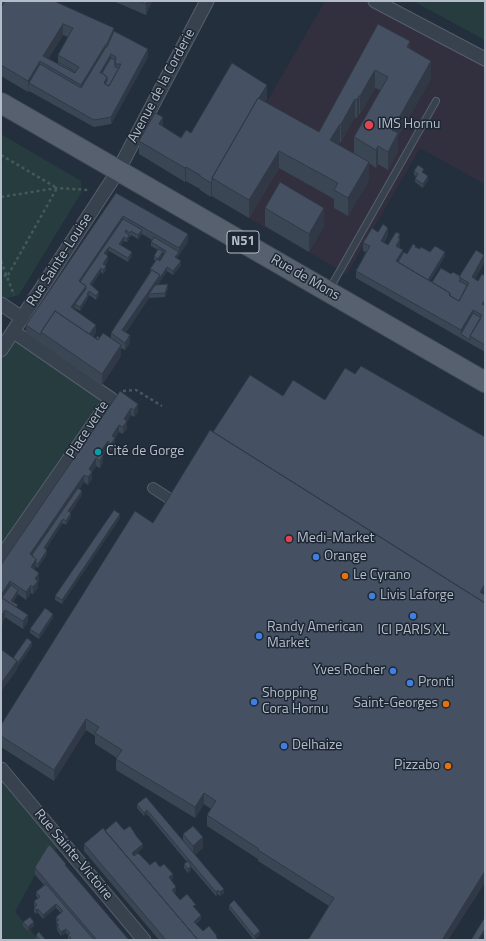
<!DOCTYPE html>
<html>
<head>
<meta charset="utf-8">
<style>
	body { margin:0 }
	#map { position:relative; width:486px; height:941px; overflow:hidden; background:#242f3e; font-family:"Titillium Web",sans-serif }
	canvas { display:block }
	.frame { position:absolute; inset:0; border:2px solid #b4bcc9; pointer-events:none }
</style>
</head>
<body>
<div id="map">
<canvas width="486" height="941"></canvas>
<div class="frame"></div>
</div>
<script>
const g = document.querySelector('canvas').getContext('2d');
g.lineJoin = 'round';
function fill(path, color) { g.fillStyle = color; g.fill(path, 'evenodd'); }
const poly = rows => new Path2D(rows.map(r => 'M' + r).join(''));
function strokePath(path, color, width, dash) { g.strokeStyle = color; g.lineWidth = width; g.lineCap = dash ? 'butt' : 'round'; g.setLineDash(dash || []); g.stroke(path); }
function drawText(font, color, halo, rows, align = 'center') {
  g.font = font + ' "Titillium Web",sans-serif'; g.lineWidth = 3; g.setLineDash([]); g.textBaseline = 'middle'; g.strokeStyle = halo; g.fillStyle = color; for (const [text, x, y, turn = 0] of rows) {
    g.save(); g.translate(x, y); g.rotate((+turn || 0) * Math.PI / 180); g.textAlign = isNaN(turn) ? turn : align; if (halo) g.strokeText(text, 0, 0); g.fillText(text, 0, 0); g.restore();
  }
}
const medical = poly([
	[325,1,373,1,485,62,485,184,420,148,347,274,212,197]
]);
const green = poly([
	[413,1,485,1,485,40],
	[1,134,81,181,81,193,19,295,5,299,1,297],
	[14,332,111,399,1,557,1,350],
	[1,770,60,847,48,854,35,875,15,912,39,940,1,940]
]);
const path = poly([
	[1,155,57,188,7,277,1,273],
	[1,197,57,188,89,190],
	[1,261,14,295],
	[123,391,136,390,162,406]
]);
const service = poly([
	[329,290,436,101]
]);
const pedestrian = poly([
	[153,488,173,501]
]);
const minor = poly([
	[375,1,485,59],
	[1,304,22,318],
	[1,350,118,171,207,1],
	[1,557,111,399,14,332],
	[1,769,144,940]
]);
const primary = poly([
	[1,103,485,382]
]);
const wall = poly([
	[1,1,114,31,148,57,111,124,94,127,29,91,28,92,1,76],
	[63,35,68,37,58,55,58,64,48,59],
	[113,1,152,1,146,15],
	[378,24,410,49,431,79,398,136,398,151,388,170,378,164,376,168,369,163,369,180,348,216,334,208,334,199,279,168,249,218,212,196,212,195,211,197,200,190,200,189,186,181,185,182,139,154,139,141,163,127,181,138,267,99,265,102,319,132],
	[375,88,381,90,354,137,354,154,338,145,340,142,341,142,355,117,357,118,359,114,360,114],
	[414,171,424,173,424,174,428,180,423,188,415,182,415,179,416,176,414,175],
	[116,193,188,242,177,258,181,265,173,275,167,271,158,285,168,288,165,297,149,298,126,332,130,343,125,350,121,348,121,356,102,385,26,333,26,325],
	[142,234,152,240,151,242,151,246,158,250,154,256,154,260,156,261,150,269,150,272,111,333,111,338,96,339,93,337,96,332,74,310,75,308,80,311,88,298,88,296,89,295,96,300,99,296,91,285,101,272,103,274,106,270,105,266,108,260,106,255,109,251,128,262,132,256,121,245,124,241,127,242,129,239,129,237,130,237,131,235,138,239],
	[163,252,164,254,160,261,159,260,163,255],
	[265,208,324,226,309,252,265,226],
	[378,232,388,235,384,243,388,245,400,242,399,248,403,254,407,254,416,248,420,249,430,252,445,256,430,281,432,282,451,274,460,276,484,263,475,279,478,281,485,276,485,352,356,278,356,271,366,252,363,251,363,243],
	[355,374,485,437,485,588,482,593,485,882,448,940,308,940,329,906,258,861,258,859,207,826,207,815,211,809,204,804,195,818,116,770,116,759,117,758,95,744,95,736,86,730,54,781,1,747,1,725,153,523,213,432,283,396,325,400],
	[120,391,138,412,134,417,131,415,127,422,127,428,123,434,119,432,115,438,115,446,111,451,108,449,103,455,103,462,100,468,96,466,92,472,92,479,88,485,84,482,79,490,82,495,70,513,71,517,66,525,63,523,63,524,62,524,46,549,47,554,38,568,36,566,34,570,39,581,38,583,38,588,33,594,31,593,26,600,18,594,13,602,28,622,23,629,5,617,3,621,3,624,1,627,1,565],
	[120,518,62,604,55,600,55,596],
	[53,618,39,639,30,633,30,629],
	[32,646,17,668,17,669,2,690,1,689,1,652,13,658],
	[146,797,183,841,183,834,203,848,195,855,224,893,220,896,218,894,216,896,191,867,191,870,188,873,184,868,184,864,187,862,147,814,144,816,137,808,137,804],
	[124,830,137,837,143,847,134,856,150,865,160,867,173,878,171,880,176,891,174,893,180,900,195,909,201,919,196,924,203,931,217,938,219,940,159,940,84,851,84,844,105,831],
	[66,866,129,940,69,940,68,939,68,935,66,933,61,936,57,930,56,917,61,913,56,908,43,919,38,913,36,914,34,912,34,908,35,907,34,905,34,901,38,898,36,896,36,892,44,885,36,876,35,874,35,867],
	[229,905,260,935,254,940,229,909],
	[23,922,34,926,28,931,23,926],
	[36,935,46,940,37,940,36,939]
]);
const shadedWall = poly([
	[147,1,152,1,146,15,146,4],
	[63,24,63,35,45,64,43,56],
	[114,28,114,39,107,55,107,44],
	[410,41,410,59,407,47],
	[106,44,106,54,81,96,81,85],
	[148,49,148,57,111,124,111,117],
	[111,54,111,61,102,77,100,73],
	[40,61,40,72,29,83,28,92,28,81],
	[431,61,431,79,398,136,398,151,388,170,388,152,392,130],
	[375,70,375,88,360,114,360,96],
	[107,77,107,85,104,83],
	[267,85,267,99,219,182,213,179],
	[359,96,359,114,357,118,357,100],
	[355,99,355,117,341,142,341,124],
	[163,117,163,131,159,124],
	[340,124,340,142,330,158,330,140],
	[378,146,378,164,376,168,376,150],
	[279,151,279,168,249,218,249,200],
	[369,162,369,180,348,216,348,198],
	[186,167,186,181,185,182,185,168],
	[428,176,428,180,423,188,423,184],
	[212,181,212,195,211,197,211,183],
	[324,208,324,226,309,252,309,234],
	[123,216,123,223,79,284,79,281],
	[388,228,388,235,381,249,381,241],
	[142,230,142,234,138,239,138,235],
	[188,234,188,242,175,261,175,257,179,252,179,248],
	[400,234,400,247,396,253,396,246,398,238],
	[129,235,129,239,127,242,127,239],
	[124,237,124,241,119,248,119,244],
	[109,247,109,251,104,257,104,253],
	[403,250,403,257,396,265,396,261],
	[163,251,163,255,158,263,158,259],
	[132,252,132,256,128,262,128,258],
	[445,252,445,256,426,287,426,283],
	[484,255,484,263,472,285,472,277],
	[108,256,108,260,103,268,103,264],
	[181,261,181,265,173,275,173,271],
	[106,266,106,270,103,274,103,270],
	[167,267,167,271,152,294,149,294,149,298,122,337,122,330,160,275],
	[101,268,101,272,90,288,90,284],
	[168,284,168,288,165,297,165,293],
	[86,286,86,293,75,304,75,308,71,315,71,307],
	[89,291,88,298,80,311,80,307,87,294],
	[99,292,99,296,96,300,96,296],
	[485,293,485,307,482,304,484,296],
	[473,310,473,317,461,334,461,338,461,330],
	[96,325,96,332,88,344,88,337],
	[130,335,130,343,125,350,125,343],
	[121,345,121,356,102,385,102,374],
	[138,404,138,412,134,417,134,410],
	[131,408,131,415,127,422,127,428,123,434,124,419],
	[119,425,119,432,115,438,115,446,111,451,112,436],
	[108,441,108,449,103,455,103,462,100,468,100,452],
	[96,458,96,466,89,477,89,469],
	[92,472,92,479,88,485,88,477],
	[84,475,84,482,32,559,30,554],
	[82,491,82,495,68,515,68,511],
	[71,513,71,517,66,525,66,521],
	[120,514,120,518,62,604,62,600],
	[62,520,62,524,44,552,44,548],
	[47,550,47,554,38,568,38,564],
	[36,559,36,567,31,575,31,567],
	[39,573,39,581,38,583,38,588,33,594,33,587,35,579],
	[10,581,10,589,1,601,1,595],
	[485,584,485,588,480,596,480,592],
	[31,585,31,593,26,600,26,592],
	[18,590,18,594,11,604,11,601],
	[5,610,5,617,3,621,3,624,1,627,1,616],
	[53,614,53,618,39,639,39,635],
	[28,615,28,622,23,629,23,621],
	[32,642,32,646,2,690,2,682,17,661],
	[86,719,86,730,54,781,54,770],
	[204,793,204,804,195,818,195,807],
	[147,810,147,814,144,816,144,813],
	[203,837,203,848,193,857,193,846],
	[143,844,143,847,132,857,132,853],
	[191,866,191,870,188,873,188,869],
	[485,871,485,882,448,940,442,940],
	[173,874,173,878,169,881,169,877],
	[176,887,176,891,172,894,172,890],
	[224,889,224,893,220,896,220,892],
	[218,890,218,894,216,896,216,892],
	[56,904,56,908,43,919,43,915],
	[38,909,38,913,36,914,36,910],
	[201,915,201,919,194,926,194,922],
	[34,922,34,926,28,931,28,927],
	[66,929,66,933,61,936,61,932],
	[485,929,485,932,480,940,478,940],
	[260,931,260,935,254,940,254,936]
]);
const building = poly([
	[1,1,5,1,1,7,1,1],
	[5,1,54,1,114,28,107,44,106,44,81,85,40,61,28,81,1,65,1,7,5,1],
	[63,24,73,28,58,55,79,67,75,73,43,56,63,24],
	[138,1,147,1,146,4,138,1],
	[378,24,410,41,407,47,431,61,392,130,398,133,388,152,378,146,376,150,354,137,388,77,375,70,360,96,359,96,357,100,355,99,341,124,340,124,330,140,369,162,348,198,334,190,338,183,279,151,249,200,212,178,258,98,319,132,378,24],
	[114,31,148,49,111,117,94,120,29,83,40,64,81,88,106,47,107,47,114,31],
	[111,54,116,57,115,64,121,64,109,86,104,83,107,77,102,73,100,73,111,54],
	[111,58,115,60,115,67,119,68,109,86,105,84,107,81,107,77,102,73,111,58],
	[58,62,76,72,75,73,58,64,58,62],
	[232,63,267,85,259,98,258,98,212,178,212,181,211,183,200,176,200,175,186,167,185,168,139,141,155,113,163,117,159,124,181,138,186,130,191,133,232,63],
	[418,165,424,169,422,172,428,176,423,184,415,179,418,174,414,171,418,165],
	[280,182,324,208,309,234,265,208,280,182],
	[116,193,188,234,179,248,123,216,79,281,86,286,71,307,96,325,89,334,55,311,41,332,41,335,26,325,116,193],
	[123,219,142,230,138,235,131,231,130,233,126,230,125,232,129,235,127,239,124,237,119,244,132,252,128,258,109,247,104,253,108,256,103,264,106,266,103,270,101,268,90,284,99,292,96,296,89,291,87,294,88,295,80,307,75,304,86,289,86,286,80,282,123,219],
	[383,224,388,228,381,241,388,245,396,232,400,234,398,238,400,239,396,246,403,250,396,261,450,293,449,295,459,301,469,283,459,277,476,250,484,255,472,277,478,281,482,274,485,276,485,293,484,296,485,296,485,300,482,304,485,306,485,345,470,336,482,315,473,310,461,330,356,271,370,246,363,243,372,228,378,232,383,224],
	[154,237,179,252,175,257,181,261,173,271,167,267,160,278,160,275,150,269,157,259,160,261,166,251,151,242,154,237],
	[413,244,416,246,415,247,420,249,421,247,430,252,435,246,445,252,428,280,398,262,404,252,407,254,413,244],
	[158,249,163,251,158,259,154,256,158,249],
	[441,268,451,274,453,272,460,276,459,277,461,278,459,281,467,285,459,301,450,296,450,293,432,282,441,268],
	[152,270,160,275,122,330,130,335,125,343,111,333,152,270],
	[168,284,165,293,149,294,155,285,168,284],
	[55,311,98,340,103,333,121,345,102,374,41,332,55,311],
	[473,313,481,318,470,336,470,340,461,334,473,313],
	[97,336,100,338,98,340,96,339,97,336],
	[361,366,485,437,485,584,480,592,485,595,485,603,213,432,250,375,283,396,293,380,325,400,345,368,355,374,361,366],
	[120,391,138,404,134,410,131,408,124,419,127,421,123,427,119,425,112,436,115,438,111,444,108,441,100,452,103,455,100,461,96,458,89,469,92,472,88,477,84,475,30,554,36,559,31,567,39,573,35,579,38,581,33,587,31,585,26,592,10,581,1,595,1,565,120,391],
	[210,430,485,603,485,871,442,940,308,940,334,898,258,850,259,849,207,815,216,801,204,793,195,807,116,759,122,750,95,733,99,727,86,719,54,770,1,736,1,725,135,511,153,523,210,430],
	[78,488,82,491,68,511,71,513,66,521,63,519,63,520,62,520,44,548,47,550,38,564,36,563,36,559,32,555,78,488],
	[114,510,120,514,62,600,55,596,114,510],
	[11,585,18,590,11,601,18,605,16,607,2,598,11,585],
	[1,597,28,615,23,621,5,610,1,616,1,597],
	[45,608,53,614,39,635,30,629,45,608],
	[27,638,32,642,17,664,17,661,13,658,27,638],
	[2,650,17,661,2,682,1,681,1,652,2,650],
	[146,797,224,889,220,892,218,890,216,892,147,810,144,813,137,804,146,797],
	[116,821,124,830,130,826,137,837,143,844,132,853,134,856,138,853,150,865,155,861,160,867,164,864,173,874,169,877,176,887,172,890,180,900,187,894,196,905,193,906,201,915,194,922,203,931,209,926,217,936,216,937,219,940,198,940,105,831,108,828,116,821],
	[193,826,203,837,193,846,183,834,193,826],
	[103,828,198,940,166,940,84,844,103,828],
	[50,845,66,864,65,865,129,940,97,940,36,869,35,867,48,846,50,845],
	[188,861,191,866,188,869,184,864,188,861],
	[46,884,94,940,69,940,71,938,68,935,70,933,66,929,61,932,57,926,59,925,56,922,59,920,56,917,63,911,56,904,43,915,38,909,36,910,34,908,37,905,34,901,40,897,36,892,46,884],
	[234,900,260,931,254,936,229,905,234,900],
	[30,917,34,922,28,927,23,922,30,917],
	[485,917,485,929,478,940,471,940,485,917],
	[39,932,46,940,40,940,36,935,39,932]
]);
const markers = [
	[369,125,5,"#e0444e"],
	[98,452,4,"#0f9aa8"],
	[289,539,4,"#e0444e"],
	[316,557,4,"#3f7fe0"],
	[345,576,4,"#e8710a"],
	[372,596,4,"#3f7fe0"],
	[413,616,4,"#3f7fe0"],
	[259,636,4,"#3f7fe0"],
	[393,671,4,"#3f7fe0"],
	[410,683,4,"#3f7fe0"],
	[254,702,4,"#3f7fe0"],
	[446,704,4,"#e8710a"],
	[284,746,4,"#3f7fe0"],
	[448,766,4,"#e8710a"]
];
const shields = [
	[243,242,32]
];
const shieldNames = [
	["N51",243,242]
];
const streetNames = [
	["Avenue de la Corderie",162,86,-62],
	["Rue Sainte-Louise",60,260,-57],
	["Rue de Mons",305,278,30],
	["Place verte",88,430,-57],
	["Rue Sainte-Victoire",73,855,50]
];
const poiNames = [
	["IMS Hornu",378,125],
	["Cité de Gorge",106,452],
	["Medi-Market",297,539],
	["Orange",324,557],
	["Le Cyrano",353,576],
	["Livis Laforge",380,596],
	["Randy American",267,628],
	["Market",267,644],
	["ICI PARIS XL",413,631,"center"],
	["Yves Rocher",385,671,"right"],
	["Pronti",418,683],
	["Shopping",262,694],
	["Cora Hornu",262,710],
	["Saint-Georges",438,704,"right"],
	["Delhaize",292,746],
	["Pizzabo",440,766,"right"]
];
fill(medical, '#32303f');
fill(green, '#263c3f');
strokePath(service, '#565f6c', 8);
strokePath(pedestrian, '#565f6c', 12);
strokePath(minor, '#565f6c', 15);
strokePath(primary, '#414a57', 22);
strokePath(path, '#44595c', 2.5, [3, 3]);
strokePath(service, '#38414e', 6);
strokePath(pedestrian, '#38414e', 10);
strokePath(minor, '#38414e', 13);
strokePath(primary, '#56606e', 20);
fill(wall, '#3b4654');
fill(shadedWall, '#303945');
fill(building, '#455162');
strokePath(building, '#303945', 1);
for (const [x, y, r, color] of markers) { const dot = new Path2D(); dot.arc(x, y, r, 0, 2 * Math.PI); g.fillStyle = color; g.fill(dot); strokePath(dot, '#1d2633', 1.5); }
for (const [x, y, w] of shields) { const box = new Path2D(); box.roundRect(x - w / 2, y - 11, w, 22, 3); g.fillStyle = '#1d2633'; g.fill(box); strokePath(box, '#b4bcc9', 1); }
drawText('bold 13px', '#b4bcc9', null, shieldNames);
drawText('14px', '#b4bcc9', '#1d2633', streetNames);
drawText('14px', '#b4bcc9', '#1d2633', poiNames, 'left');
</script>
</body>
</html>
